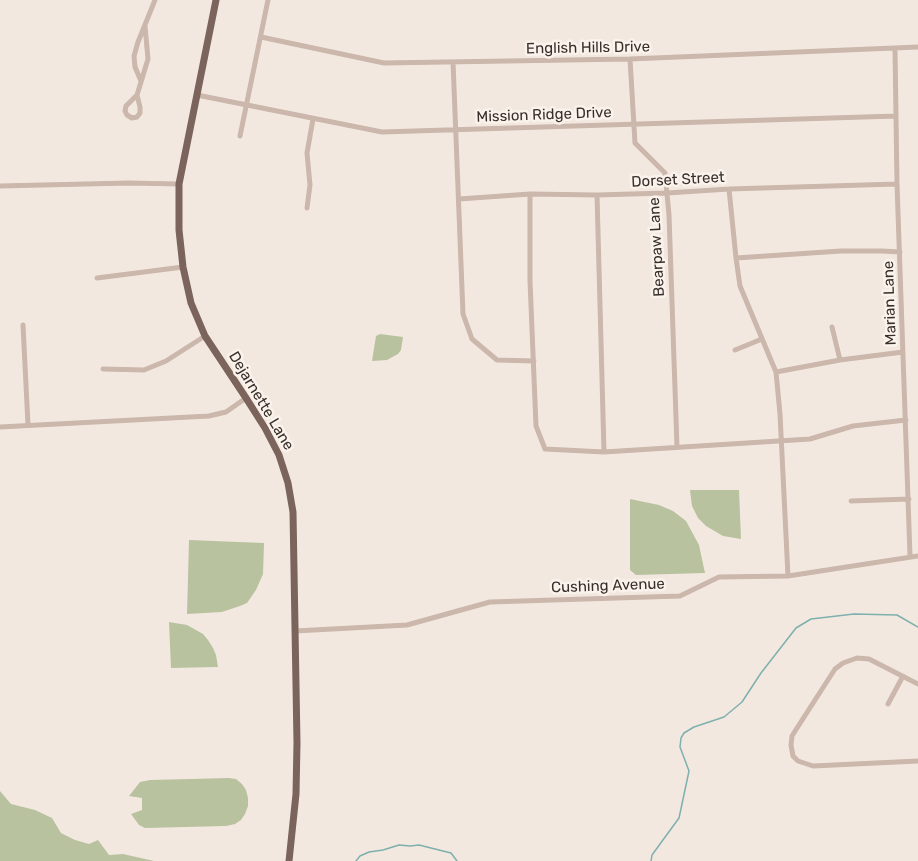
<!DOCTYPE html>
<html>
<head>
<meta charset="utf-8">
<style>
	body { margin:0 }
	canvas { display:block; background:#f3e8e0 }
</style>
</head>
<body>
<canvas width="918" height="861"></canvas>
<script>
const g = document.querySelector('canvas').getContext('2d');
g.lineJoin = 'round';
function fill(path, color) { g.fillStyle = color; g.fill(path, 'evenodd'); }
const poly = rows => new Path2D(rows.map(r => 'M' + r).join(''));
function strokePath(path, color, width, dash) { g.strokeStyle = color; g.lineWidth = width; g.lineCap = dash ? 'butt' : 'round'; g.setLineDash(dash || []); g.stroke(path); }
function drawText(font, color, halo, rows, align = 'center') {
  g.font = font + ' Rubik,sans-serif'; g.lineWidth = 5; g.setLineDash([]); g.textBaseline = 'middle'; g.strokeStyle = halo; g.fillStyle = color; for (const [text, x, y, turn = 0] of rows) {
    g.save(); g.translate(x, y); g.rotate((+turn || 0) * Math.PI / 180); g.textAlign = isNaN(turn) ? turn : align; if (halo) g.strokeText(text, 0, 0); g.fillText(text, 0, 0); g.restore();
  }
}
const green = poly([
	[380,334,403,337,401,350,398,354,387,360,372,361,376,336],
	[690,490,739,490,741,539,723,536,706,526,698,518,692,506],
	[630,499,659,505,673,511,686,521,699,545,705,573,636,575,630,570],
	[189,540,264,543,263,574,256,590,247,603,240,606,222,612,187,614],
	[169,622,187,625,203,634,208,640,213,648,216,655,218,667,171,668],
	[229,778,236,779,242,784,246,790,248,798,248,806,245,814,241,820,235,824,226,826,145,828,139,825,131,814,142,810,142,798,129,796,140,782,150,780],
	[0,791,11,804,35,810,52,818,61,833,75,840,89,844,98,840,109,855,123,854,154,861,0,861]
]);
const stream = poly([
	[356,861,360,856,369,852,383,850,399,845,410,846,419,845,451,853,457,861],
	[651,861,652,855,679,818,689,771,680,747,681,738,684,733,694,727,724,717,742,702,761,673,796,628,811,619,854,614,897,615,918,627]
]);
const minor = poly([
	[261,37,384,63,630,59,918,47],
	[895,49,897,184,910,556],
	[630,59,635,143,665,173,669,215,677,447],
	[453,62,463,314,472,339,497,360,534,361],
	[141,81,135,67,134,56,138,42,155,0],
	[137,95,126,106,125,111,127,115,132,118,137,117,140,113,140,107,137,95,148,59,145,26],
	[197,95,382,132,896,116],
	[240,136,268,0],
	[0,186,129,183,179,184],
	[729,189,736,258,740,286,776,372,780,414,788,576],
	[530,194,530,281,536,426,545,449,604,452,810,439,853,426,906,420],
	[597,195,604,452],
	[459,199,530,194,597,195,667,193,729,189,897,184],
	[307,208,310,185,307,153,313,119],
	[736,258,841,251,882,251,900,252],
	[97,278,183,267],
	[23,325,28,425],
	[832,327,840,360],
	[735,350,762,339],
	[103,369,144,370,166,361,205,336],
	[776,372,840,360,903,352],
	[0,427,209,416,226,412,246,398],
	[851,501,909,499],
	[295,631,407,625,490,602,680,596,719,577,788,576,918,556],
	[918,684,869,659,857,658,843,663,835,669,797,728,792,736,791,745,793,756,798,761,813,766,918,761],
	[888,704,903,676]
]);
const major = poly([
	[216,0,179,184,179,230,183,267,191,303,205,336,246,398,265,428,279,455,288,483,293,512,297,743,296,794,289,861]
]);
const streetNames = [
	["English Hills Drive",588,48,-1],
	["Mission Ridge Drive",544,115,-2],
	["Dorset Street",678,180,-3],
	["Bearpaw Lane",657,247,-93],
	["Marian Lane",890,303,-92],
	["Dejarnette Lane",261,401,59],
	["Cushing Avenue",608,586,-2]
];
fill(green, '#b9c29f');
strokePath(stream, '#7eb0ae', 1.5);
strokePath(minor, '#cbb7ab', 5);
strokePath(major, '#7b645c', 7);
drawText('15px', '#392e2a', '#faf3ec', streetNames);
</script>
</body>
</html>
